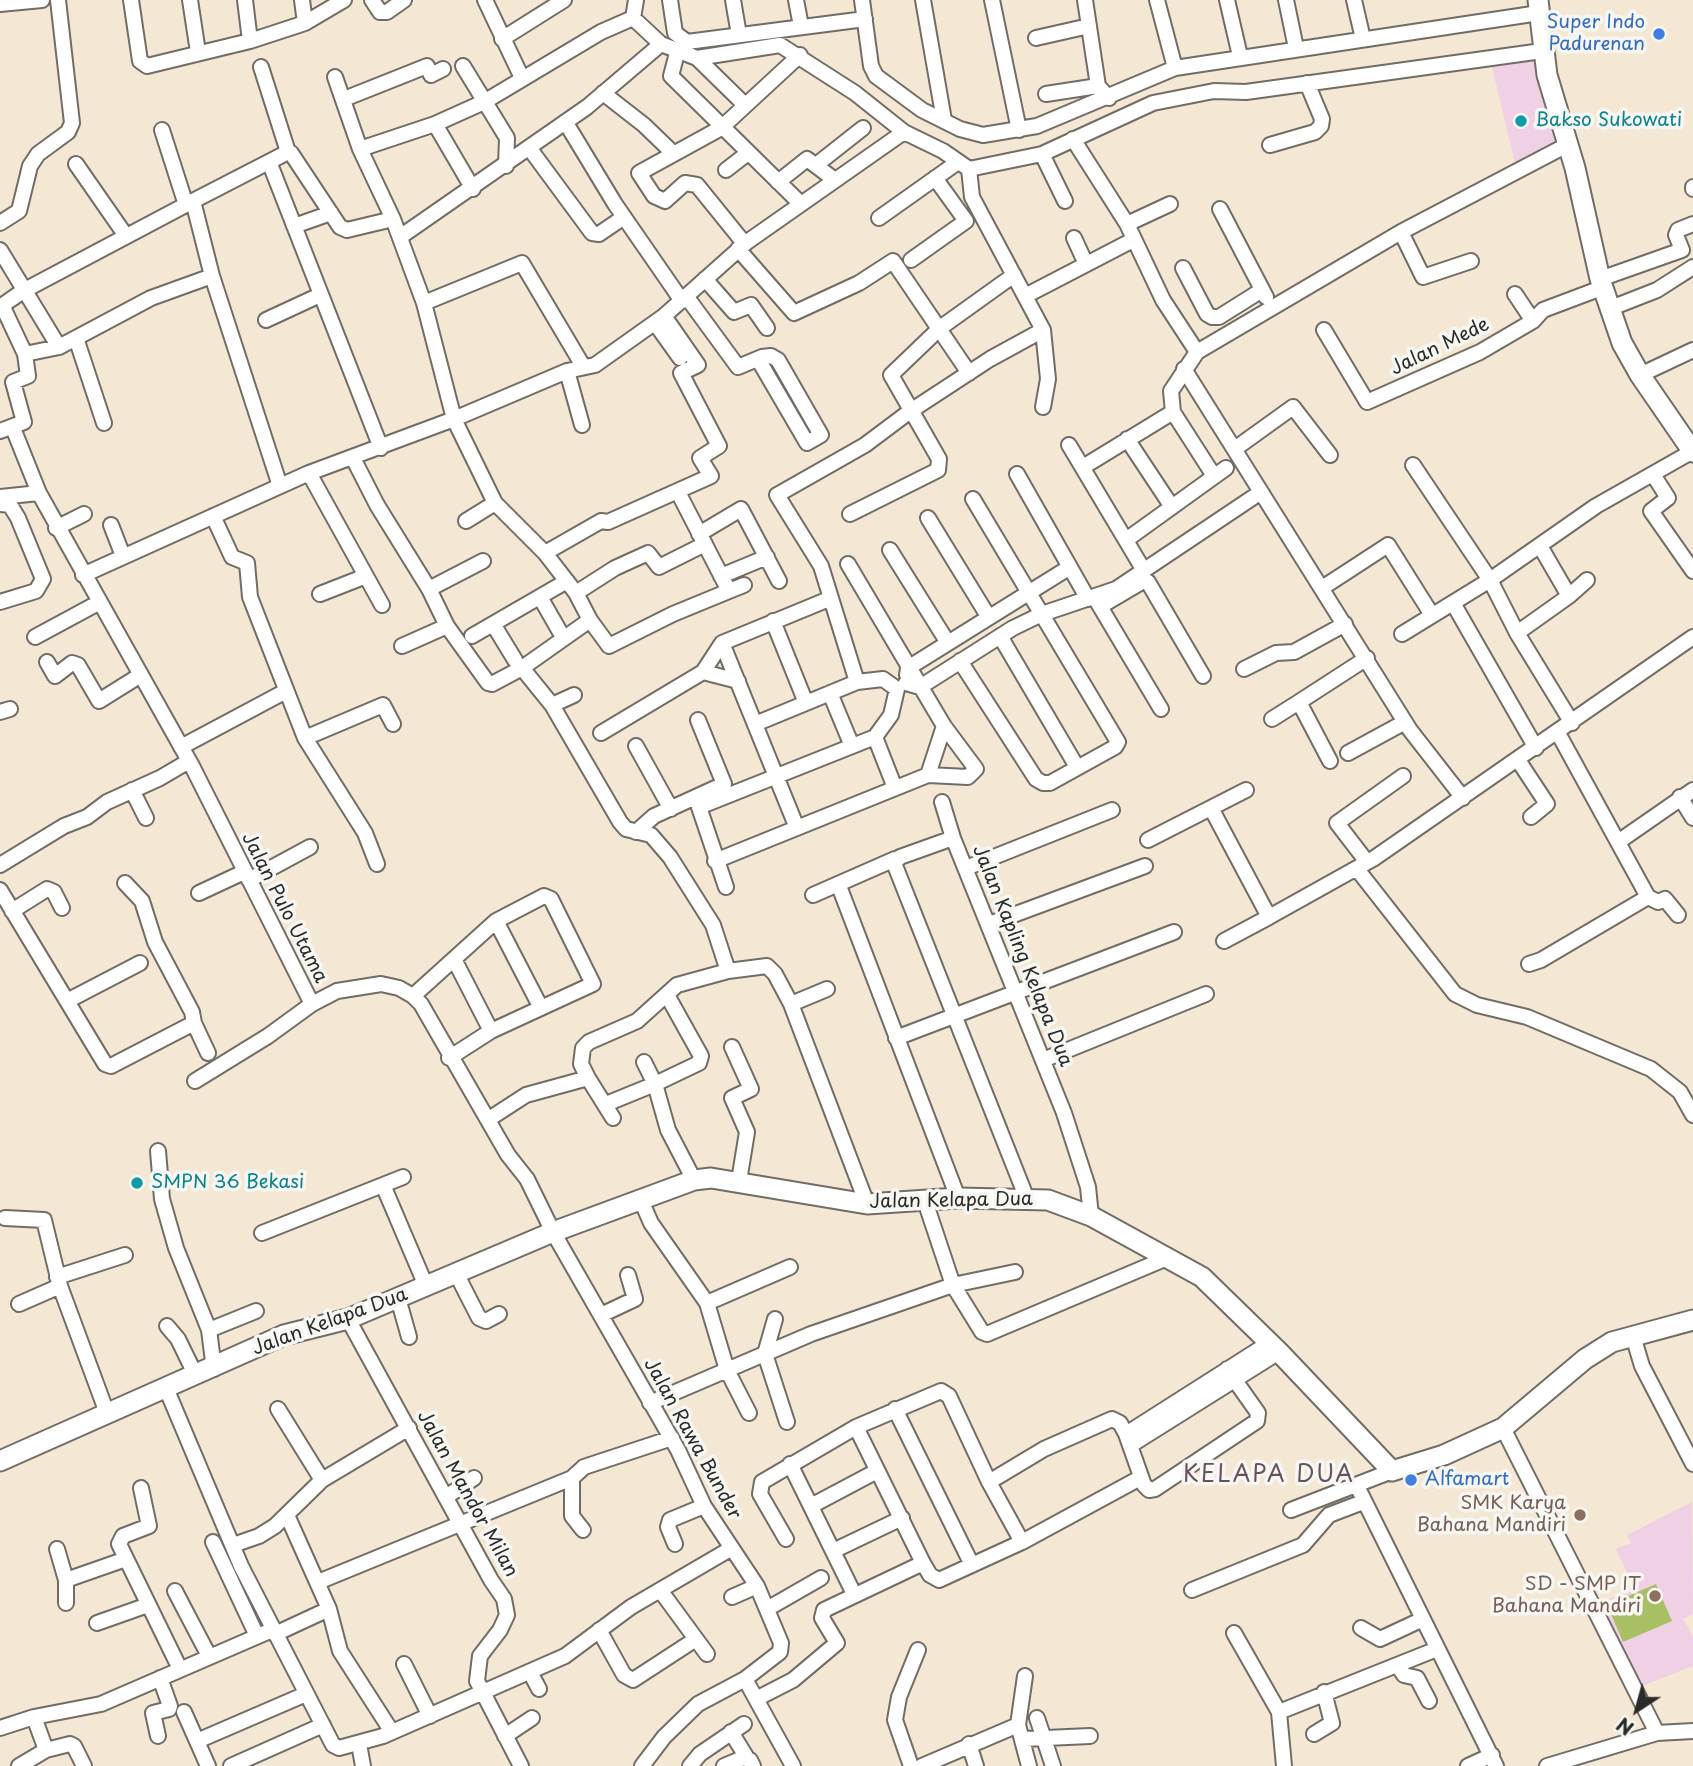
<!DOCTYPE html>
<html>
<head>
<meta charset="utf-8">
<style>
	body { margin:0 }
	#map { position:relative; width:1693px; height:1766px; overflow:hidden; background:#f4e7d3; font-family:"Playpen Sans",sans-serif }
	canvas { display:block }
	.north { position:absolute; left:1602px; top:1675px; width:70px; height:70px; -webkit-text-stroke:5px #f6f6f2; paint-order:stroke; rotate:216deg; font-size:19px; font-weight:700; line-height:28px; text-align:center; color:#2b2b2b }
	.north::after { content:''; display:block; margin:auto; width:24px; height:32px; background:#2b2b2b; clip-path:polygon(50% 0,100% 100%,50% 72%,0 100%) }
</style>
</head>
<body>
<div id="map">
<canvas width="1693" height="1766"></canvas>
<div class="north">N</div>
</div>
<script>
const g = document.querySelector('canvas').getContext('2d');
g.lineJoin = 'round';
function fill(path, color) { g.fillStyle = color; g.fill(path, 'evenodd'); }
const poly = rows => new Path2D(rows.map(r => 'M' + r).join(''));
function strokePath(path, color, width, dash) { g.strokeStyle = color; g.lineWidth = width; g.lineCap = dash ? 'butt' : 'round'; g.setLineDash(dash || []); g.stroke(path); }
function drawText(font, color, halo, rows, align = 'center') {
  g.font = font + ' "Playpen Sans",sans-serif'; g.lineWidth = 7; g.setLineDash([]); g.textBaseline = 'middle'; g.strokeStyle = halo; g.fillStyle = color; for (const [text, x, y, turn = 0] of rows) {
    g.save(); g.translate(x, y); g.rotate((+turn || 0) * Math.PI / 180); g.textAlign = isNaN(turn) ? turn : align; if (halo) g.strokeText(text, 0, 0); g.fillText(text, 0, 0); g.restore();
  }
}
const built = poly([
	[1534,56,1557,142,1515,163,1491,63],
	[1692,1502,1693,1614,1683,1619,1693,1636,1693,1666,1642,1686,1600,1602,1635,1590,1616,1549,1631,1543,1627,1535]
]);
const green = poly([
	[1656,1584,1672,1621,1623,1642,1607,1605]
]);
const minor = poly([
	[131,0,140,61,147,66,250,41,305,23,302,0],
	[190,0,198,52],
	[245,0,250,41],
	[372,0,380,12,387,12,404,0],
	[485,0,522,78],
	[670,0,675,33,687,42,865,19],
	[733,0,739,35],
	[796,0,801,26],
	[862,0,871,66,876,76,922,110,960,129,983,135,1037,126,1175,68,1539,13],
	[923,0,944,120],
	[992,0,1019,130],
	[1085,0,1098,86,1109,98],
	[1157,0,1175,68],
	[1227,0,1240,56],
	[1286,0,1296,48],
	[1354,0,1363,39],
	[0,4,42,0],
	[633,18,661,44],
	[305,23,344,0],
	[1036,38,1089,26],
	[502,39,564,0],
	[677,53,671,76,801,204],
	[697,58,745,105],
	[463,66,507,138,506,166],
	[261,67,288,152],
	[335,77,360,149,393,219],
	[603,93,644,125,674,154],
	[1046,94,1098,86],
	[344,99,427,66,431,75,443,69],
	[566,123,615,204,682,301],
	[435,124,473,189],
	[162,130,186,205],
	[1073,139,1127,224,1163,300,1197,352],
	[1270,145,1315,132,1321,126,1322,119,1307,83],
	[360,149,435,124,484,102,601,32,633,18,636,0],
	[530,149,592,233,599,234,624,217],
	[1042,154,1065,201],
	[76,164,126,236],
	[270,164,381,448],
	[816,165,863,128],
	[969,169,972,197,1043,330,1048,379,1043,407],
	[726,170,748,153],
	[778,182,807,159,835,180],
	[1693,187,1693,189],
	[1220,209,1266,297],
	[879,218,958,162],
	[0,223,19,211,30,166,38,154,68,132,72,123,58,0],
	[1127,224,1170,204],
	[294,226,331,213],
	[1401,232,1423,277,1471,261],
	[400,237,587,107,661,44,697,58,780,45,855,93,904,132,943,151,969,169,1042,154,1153,103,1214,91,1246,92,1542,51],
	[1074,238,1086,264],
	[744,243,697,185,685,183,665,201,654,196,639,173,721,128,800,55],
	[738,249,794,313,859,283,893,261,969,373],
	[0,250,59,347,151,298,212,276,193,201],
	[911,260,966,221,935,178],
	[1183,268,1207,314,1212,317,1219,317,1262,290],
	[212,276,280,486],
	[705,279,734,312,751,305,767,328],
	[1600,279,1682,250,1676,235,1678,230,1693,224],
	[1515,294,1533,321],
	[1027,295,1133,240],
	[686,296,738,367,762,357,771,356,778,360,821,435,807,443,758,359],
	[424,303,522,263,583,366],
	[2,305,25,354,59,347],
	[0,307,23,291,193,201,288,152,291,153,340,227,347,230,393,219,424,303,454,419,495,503,545,553,576,593,590,620,522,668,492,684,488,683,447,626,429,589,377,505,353,458],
	[1611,308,1657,290,1693,267],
	[266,320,320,295],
	[655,323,680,358],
	[1324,330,1367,402,1480,352,1533,321,1543,310,1604,287],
	[76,338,104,423],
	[567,371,582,425],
	[1640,375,1693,350],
	[1173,412,1214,476],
	[0,431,24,422,13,382,28,376,25,354],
	[1127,439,1172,507],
	[1069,445,1140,564],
	[1236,448,1293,407,1330,455],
	[1413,465,1490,580,1517,633,1569,596,1587,580],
	[1083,467,1173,412,1171,391,1197,352,1401,232,1567,145],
	[309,473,382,605],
	[1017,474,1088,599],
	[1654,476,1668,498,1651,511,1693,571],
	[678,492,729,591,744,585],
	[1261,492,1410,730,1463,798],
	[39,493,192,766,312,1004,337,991,381,984,399,988,413,996,421,1004,508,1155,527,1179,553,1232,678,1450,704,1506,757,1586,781,1643,780,1652,745,1679,793,1766],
	[0,497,39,493,13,428],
	[0,504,10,505,18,518,43,579,36,591,0,602],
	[850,514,938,470,939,459,891,375,940,328,1014,275],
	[213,516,232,557,247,563,250,597,305,738,365,833,377,864],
	[928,518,988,616],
	[466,521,495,503],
	[111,525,123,556],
	[56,528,84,514],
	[699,534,741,509,779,581],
	[1126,540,1226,468],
	[1540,546,1569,596],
	[890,550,948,643],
	[545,553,601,521,608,522,711,476,700,458,719,446,681,373,698,365,664,316],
	[848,564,944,726,976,769,968,777,928,775],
	[83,575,309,473,454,419,567,371,595,365,664,316,747,242,904,132],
	[721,576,767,557],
	[1322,588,1388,545,1432,615],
	[429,589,483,561],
	[576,593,615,568,648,553,659,567,705,544],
	[320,594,366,576],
	[540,597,560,632],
	[1095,598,1161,709],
	[1453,603,1536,748],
	[1101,606,1145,580,1148,582,1203,676],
	[590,620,609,646,673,614,729,591],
	[773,621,806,703],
	[493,624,515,660],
	[1517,633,1572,723],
	[1402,634,1490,580,1596,506,1693,451],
	[472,636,567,581],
	[1000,636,1077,767],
	[35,637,98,603],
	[722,643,797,828],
	[402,646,447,626],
	[960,661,1036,779,1043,783,1050,783,1115,747,1118,742,973,499],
	[47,662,55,676,72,663,78,665,99,701,139,676],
	[522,668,552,705,620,822,626,829,651,835,670,857,713,925,728,971],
	[1244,669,1276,653,1294,652,1345,624],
	[703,672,738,681],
	[907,675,908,668,1070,567],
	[857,682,821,566,777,495,865,445,909,412,990,359,1043,330],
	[906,683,920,687,1013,628,1042,614,1116,589,1261,492,1184,369],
	[830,693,852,746],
	[552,705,574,695],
	[0,712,10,709],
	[1272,719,1299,702],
	[755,724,857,682,883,679,897,689,891,715,875,737,895,788],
	[601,733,703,672,722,643,829,599],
	[1558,733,1648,897,1658,902,1665,899,1678,915],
	[305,738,383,705,393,724],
	[636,746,671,809],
	[181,747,286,691],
	[1348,753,1405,722],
	[1518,760,1547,804,1531,817],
	[1330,761,1299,702,1367,658],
	[132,790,146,818],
	[1680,797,1693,818],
	[942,802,953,838,1064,1113,1088,1187,1091,1216],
	[1211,808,1269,917,1373,859,1693,637],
	[636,832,654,816,724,784,698,720],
	[953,838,900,857,894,863,1027,1199],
	[1148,840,1246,790],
	[1618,842,1693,790],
	[715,861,928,775,944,726],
	[1367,862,1337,823,1403,776],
	[0,865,64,826,87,817,107,802,160,778,189,761],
	[966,868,1112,810],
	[1357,869,1455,994,1477,1005,1527,1017,1651,1069,1680,1092,1693,1115],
	[249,880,310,847],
	[125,883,142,901,155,942,192,1012,194,1023],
	[839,886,958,1198],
	[726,887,699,807,875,737],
	[0,890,105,1064,111,1066,194,1023,208,1053],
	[199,893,244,872],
	[813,895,895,859],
	[12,911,47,889,54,892,62,908],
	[496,921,540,1006],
	[989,924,1145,866],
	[1224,941,1269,917],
	[455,961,491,1031],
	[1529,964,1541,960,1648,897],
	[667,995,701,1056,699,1063,655,1084,668,1130,694,1180],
	[413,996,496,921,544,896,551,899,593,984,491,1031,449,1058],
	[67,1001,140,963],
	[791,1004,827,989],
	[896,1038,1174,932],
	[732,1047,751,1089,732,1098,747,1132,739,1181],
	[1043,1060,1206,994],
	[588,1078,581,1064,583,1048,589,1042,637,1021,677,985,728,971,767,966,775,974,791,1004,867,1204],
	[195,1081,268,1036,312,1004],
	[606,1104,655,1084,644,1062],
	[489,1119,526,1095,588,1078,613,1118],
	[158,1151,162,1199,176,1248,209,1330],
	[383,1185,426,1286],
	[641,1200,651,1223,707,1303,727,1370,749,1413],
	[925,1201,953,1285,1015,1272],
	[5,1218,44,1220,60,1286,107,1413],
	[262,1233,403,1177],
	[456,1273,479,1318,486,1321,499,1314],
	[57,1277,125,1255],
	[398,1298,409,1337],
	[707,1303,790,1267],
	[19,1304,60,1286],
	[601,1315,635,1299,628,1275],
	[348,1319,491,1580,504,1599,507,1615,500,1630,480,1656,477,1681,521,1766],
	[775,1319,765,1354,787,1422],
	[167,1326,178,1339,196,1376],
	[1633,1336,1642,1366,1693,1464],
	[214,1369,209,1330,256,1311],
	[166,1388,241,1566,333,1745,339,1748,383,1736,565,1656,631,1607,732,1548],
	[650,1403,811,1334,953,1285,982,1332,987,1334,1167,1258],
	[278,1409,322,1480,409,1428],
	[895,1409,972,1565],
	[856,1427,923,1563,930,1575,939,1580,1022,1542,1140,1478],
	[1503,1428,1657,1733],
	[1126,1434,1269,1343],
	[1131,1445,1279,1352],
	[790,1464,854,1594],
	[989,1482,1044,1449,1112,1419,1120,1423,1126,1434,1144,1485,1149,1490,1155,1489,1257,1421,1258,1413,1227,1369],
	[1357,1486,1496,1766],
	[141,1488,149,1526,123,1536,119,1544,180,1669],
	[446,1497,474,1478],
	[811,1506,877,1471],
	[1291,1510,1392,1471],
	[287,1515,329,1609,340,1651,392,1732],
	[583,1530,572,1516,572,1478,584,1467,672,1438],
	[786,1539,760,1494,762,1482,856,1427,941,1391,949,1396,989,1482,1022,1542],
	[213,1542,257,1636],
	[675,1544,668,1527,670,1520,704,1506],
	[233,1545,259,1536,275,1526,322,1480],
	[57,1549,66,1580],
	[833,1551,902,1518],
	[318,1582,572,1478],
	[660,1590,707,1654],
	[1192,1590,1303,1545,1329,1515,1363,1502],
	[175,1591,209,1656],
	[732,1597,757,1586],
	[66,1603,66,1580,126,1559],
	[767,1609,821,1578],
	[97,1623,148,1605],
	[1361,1628,1380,1639,1423,1619],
	[599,1630,624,1675,633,1680,696,1639],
	[1234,1633,1279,1712,1437,1649],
	[275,1634,329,1609],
	[404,1664,430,1716],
	[1398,1666,1404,1675,1417,1678,1429,1701],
	[530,1672,539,1689],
	[756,1699,793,1680,837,1643,822,1618,824,1610,923,1563],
	[184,1712,208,1766],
	[1279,1712,1284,1766],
	[1037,1718,1053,1766],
	[1018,1725,1025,1676],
	[0,1728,34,1717,101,1704,272,1630],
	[731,1732,747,1758],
	[1314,1734,1332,1723,1324,1692],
	[158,1736,153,1713,169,1709,170,1706,160,1678],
	[505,1736,532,1718],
	[204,1738,306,1694],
	[1024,1739,1090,1736],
	[359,1744,363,1766],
	[969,1744,976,1766],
	[46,1750,70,1744,74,1746,84,1766],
	[19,1766,46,1750,34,1717],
	[231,1766,323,1725],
	[642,1766,664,1737,698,1704,745,1679],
	[690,1766,700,1754,744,1724],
	[724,1766,743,1758,750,1760,753,1766],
	[911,1766,895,1720,899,1697,918,1650],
	[922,1766,1018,1725,1029,1766],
	[1468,1766,1492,1755],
	[1547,1766,1657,1733,1693,1731]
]);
const secondary = poly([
	[1538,0,1547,75,1575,168,1600,279,1622,343,1640,375,1693,452],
	[0,1461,284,1335,348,1319,553,1232,694,1180,711,1178,867,1204,958,1198,1048,1200,1091,1216,1202,1277,1279,1352,1392,1471,1444,1455,1503,1428,1585,1359,1612,1342,1693,1320]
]);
const markers = [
	[1659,34,7,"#3f7fe0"],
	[1521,121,7,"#0f9aa8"],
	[137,1183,7,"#0f9aa8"],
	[1411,1480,7,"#3f7fe0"],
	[1580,1515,7,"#8d6e63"],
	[1655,1596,7,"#8d6e63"]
];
const shopNames = [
	["Super Indo",1645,23],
	["Padurenan",1645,45],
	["Alfamart",1425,1480,"left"]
];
const cultureNames = [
	["Bakso Sukowati",1535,121],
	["SMPN 36 Bekasi",151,1183]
];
const streetNames = [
	["Jalan Mede",1440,347,-26],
	["Jalan Pulo Utama",284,908,63],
	["Jalan Kapling Kelapa Dua",1022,956,68],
	["Jalan Kelapa Dua",951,1201,-1],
	["Jalan Kelapa Dua",330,1322,-20],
	["Jalan Rawa Bunder",692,1439,61],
	["Jalan Mandor Milan",467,1494,61]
];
const educationNames = [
	["SMK Karya",1566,1504],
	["Bahana Mandiri",1566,1526],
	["SD - SMP IT",1641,1585],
	["Bahana Mandiri",1641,1607]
];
const quarterNames = [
	["KELAPA DUA",1269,1476]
];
fill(built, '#f0d0e5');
fill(green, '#a8bf64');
strokePath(minor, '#716d66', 18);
strokePath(secondary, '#716d66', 23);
strokePath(minor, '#fff', 14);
strokePath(secondary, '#fff', 19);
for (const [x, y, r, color] of markers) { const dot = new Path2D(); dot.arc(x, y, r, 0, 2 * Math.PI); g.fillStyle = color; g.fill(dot); strokePath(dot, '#f6f6f2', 2.5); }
drawText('19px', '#366cbe', '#f6f6f2', shopNames, 'right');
drawText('19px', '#0d838f', '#f6f6f2', cultureNames, 'left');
drawText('19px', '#2b2b2b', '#f6f6f2', streetNames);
drawText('19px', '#785e54', '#f6f6f2', educationNames, 'right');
g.letterSpacing = '2px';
drawText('23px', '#69515b', '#f6f6f2', quarterNames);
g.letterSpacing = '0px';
</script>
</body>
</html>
